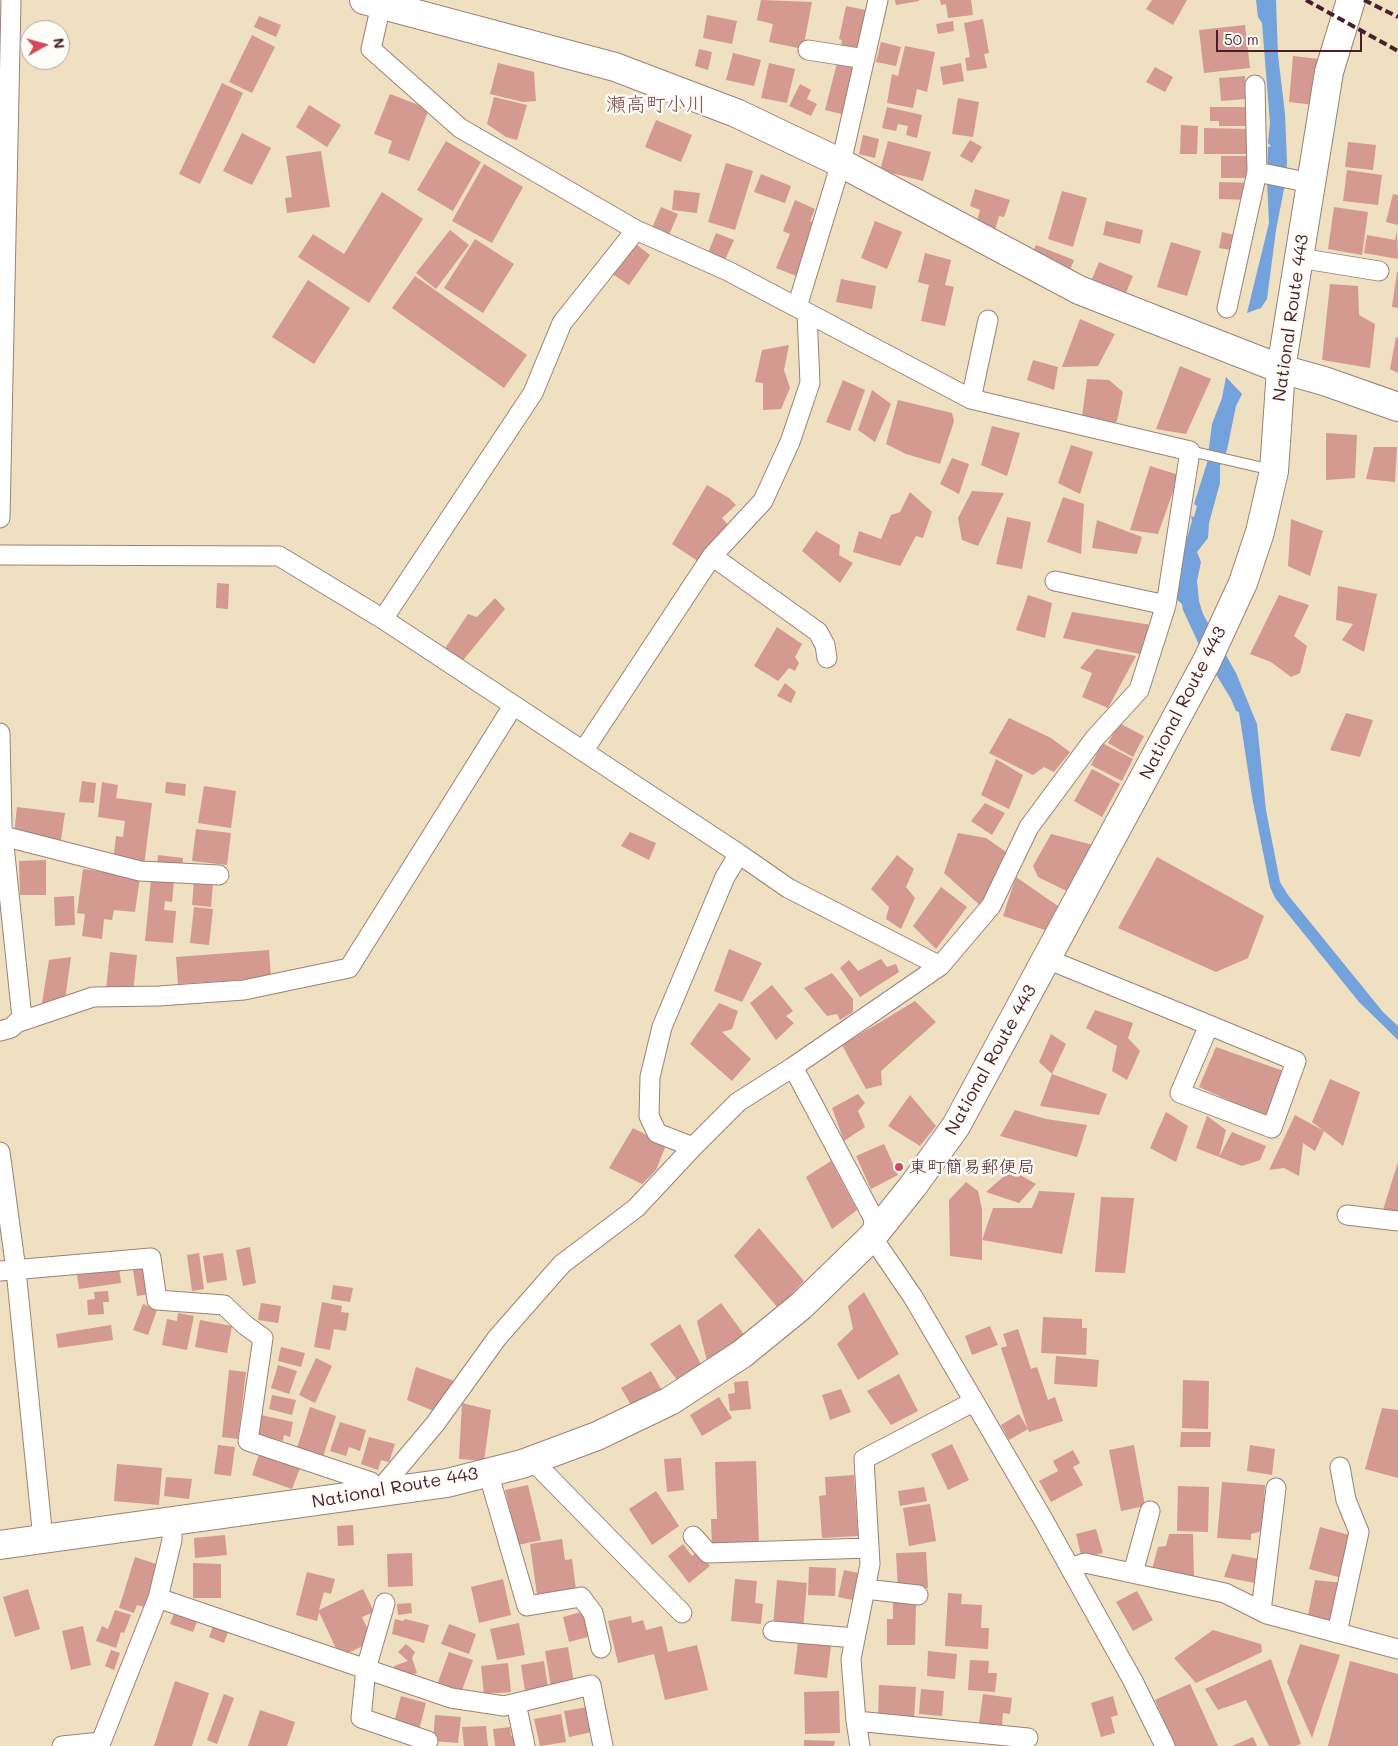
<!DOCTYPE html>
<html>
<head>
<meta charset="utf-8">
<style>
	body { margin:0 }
	#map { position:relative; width:1398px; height:1746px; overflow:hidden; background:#efe0c1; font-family:Mali,sans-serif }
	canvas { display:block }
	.north { position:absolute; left:20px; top:20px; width:50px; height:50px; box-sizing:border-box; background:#fdfcf7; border:1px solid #b5a4a5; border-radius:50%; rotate:83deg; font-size:14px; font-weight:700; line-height:20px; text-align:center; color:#4a1f2b }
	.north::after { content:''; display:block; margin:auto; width:18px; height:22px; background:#d1495b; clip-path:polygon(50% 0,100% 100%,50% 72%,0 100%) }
	.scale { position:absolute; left:1216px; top:30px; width:146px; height:22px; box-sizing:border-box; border:2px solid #4a1f2b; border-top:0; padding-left:6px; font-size:15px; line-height:18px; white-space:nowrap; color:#4a1f2b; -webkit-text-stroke:4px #fdfcf7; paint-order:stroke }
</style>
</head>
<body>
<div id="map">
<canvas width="1398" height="1746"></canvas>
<div class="north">N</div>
<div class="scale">50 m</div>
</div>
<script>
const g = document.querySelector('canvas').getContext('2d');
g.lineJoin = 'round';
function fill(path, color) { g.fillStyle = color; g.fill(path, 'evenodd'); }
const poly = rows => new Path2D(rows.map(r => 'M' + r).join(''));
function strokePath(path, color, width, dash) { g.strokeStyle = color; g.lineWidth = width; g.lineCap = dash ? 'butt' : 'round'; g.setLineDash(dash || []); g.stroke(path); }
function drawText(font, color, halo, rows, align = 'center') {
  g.font = font + ' Mali,"Klee One",sans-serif'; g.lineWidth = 5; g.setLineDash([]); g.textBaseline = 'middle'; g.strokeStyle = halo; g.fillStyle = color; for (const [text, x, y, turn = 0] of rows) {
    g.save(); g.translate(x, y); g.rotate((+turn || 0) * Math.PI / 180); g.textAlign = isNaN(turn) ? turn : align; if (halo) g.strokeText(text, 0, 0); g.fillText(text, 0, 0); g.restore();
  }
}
const water = poly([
	[1256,0,1276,0,1278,55,1285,114,1287,162,1286,179,1276,230,1267,299,1261,308,1247,313,1269,223,1267,179,1268,147,1271,146,1268,143,1270,123,1262,23,1258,17],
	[1226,377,1242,394,1236,406,1227,450,1220,466,1220,483,1209,523,1208,538,1197,552,1201,562,1197,581,1199,601,1203,614,1236,673,1257,724,1266,810,1280,882,1288,895,1383,1012,1398,1026,1398,1040,1359,1002,1275,898,1270,887,1252,797,1239,712,1236,711,1231,699,1202,651,1183,610,1182,604,1176,599,1180,551,1186,541,1192,521,1191,516,1194,517,1197,506,1194,504,1207,463,1212,424,1222,398]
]);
const building = poly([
	[761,0,812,2,803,49,769,42,773,24,757,20],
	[895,0,919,0,919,1,896,5],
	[940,0,971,0,973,15,948,18,946,4,941,5],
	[1152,0,1187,0,1173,25,1146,9],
	[846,6,866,10,857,54,840,50,842,40,839,39],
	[707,15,737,21,732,44,703,38],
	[259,16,281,25,276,37,254,27],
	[983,19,989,53,984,54,987,68,967,71,965,58,970,57,964,23],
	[953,21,954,31,938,34,936,24],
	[1245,25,1250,68,1204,73,1199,30],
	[252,35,275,47,252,93,229,82],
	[881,42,901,47,896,66,876,62],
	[905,46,935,52,927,92,917,89,913,108,887,103,892,74,898,76],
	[699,49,712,52,708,70,695,66],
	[733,53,761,60,754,86,726,80],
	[1293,56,1319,59,1314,105,1289,102],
	[838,59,861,65,849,116,825,110],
	[498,63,534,72,536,101,523,102,490,94],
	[769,63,795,69,787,103,761,98],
	[961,63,964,81,943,85,940,67],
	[1155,67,1173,77,1165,92,1146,82],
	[1245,76,1247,99,1221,101,1219,78],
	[222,83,243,93,200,184,179,174],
	[800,84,811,90,807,99,817,104,811,116,789,106],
	[390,94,429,109,409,161,388,153,392,141,374,134],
	[494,97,527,105,517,140,506,137,487,124],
	[958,98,979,102,973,137,952,134],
	[309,105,341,125,327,147,296,127],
	[887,107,922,115,917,138,906,135,908,126,898,124,896,131,882,128],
	[1210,107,1246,107,1246,126,1219,126,1219,121,1210,121],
	[656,120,692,135,681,162,645,147],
	[1181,125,1198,126,1197,154,1180,154],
	[1204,128,1251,129,1250,154,1204,154],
	[242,133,271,148,252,185,223,171],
	[863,135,879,139,875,158,859,154],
	[970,140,982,147,972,163,960,156],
	[446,141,481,162,453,211,417,190],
	[888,141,931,152,923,181,880,170],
	[1348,142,1376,145,1373,170,1345,167],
	[321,151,330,207,287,213,285,198,292,197,286,156],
	[1221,156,1249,156,1249,178,1221,178],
	[726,163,753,171,735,230,708,222],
	[484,164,523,187,492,243,452,221],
	[1347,170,1382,175,1378,205,1343,201],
	[761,174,791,186,785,203,754,192],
	[1219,182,1254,183,1254,200,1219,199],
	[975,189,1010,200,1004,217,999,216,994,234,975,229,980,210,970,206],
	[674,190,700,193,697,213,672,210],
	[1062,191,1087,198,1073,247,1048,239],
	[382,192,423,219,369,303,298,257,313,234,344,254],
	[1393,194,1398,195,1398,225,1386,222],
	[795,200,815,209,810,221,819,225,799,277,776,268,790,234,783,231],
	[661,207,678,214,668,237,651,230],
	[1334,207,1368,212,1362,255,1328,249],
	[875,221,902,232,887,269,861,258],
	[1106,221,1143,230,1140,244,1103,235],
	[450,230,469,245,436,289,416,273],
	[1397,230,1398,259,1364,253,1367,235,1395,240],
	[1222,232,1234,235,1231,250,1219,248],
	[716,233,734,240,725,260,708,253],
	[475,239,514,264,483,313,444,288],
	[633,242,650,255,629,285,611,273],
	[1171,242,1201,251,1187,296,1157,287],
	[1036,245,1074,260,1068,275,1030,259],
	[925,253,951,260,945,285,954,287,945,326,921,321,929,285,918,282],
	[1099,262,1133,276,1126,293,1092,279],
	[1397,272,1398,272,1398,308,1392,307],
	[415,276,527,355,504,388,392,308],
	[841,279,876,286,872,309,836,302],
	[308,280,350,308,314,364,272,337],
	[1330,284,1358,286,1359,315,1375,324,1370,368,1322,360],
	[1080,319,1115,334,1098,366,1062,367],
	[1396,337,1398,338,1398,373,1390,369],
	[789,345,784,370,790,388,781,409,763,410,763,383,755,382,762,350],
	[1033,360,1058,367,1054,390,1027,380],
	[1180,366,1211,379,1186,434,1156,429],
	[1087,379,1109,380,1123,392,1117,421,1110,427,1082,417],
	[843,380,865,390,850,431,826,422],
	[872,390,891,404,875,442,858,430],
	[898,400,952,413,954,421,940,464,906,454,886,444],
	[992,426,1020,433,1007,476,981,465],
	[1326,433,1357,435,1355,478,1326,480],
	[1071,445,1093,452,1080,494,1058,483],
	[1374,447,1397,447,1395,482,1366,479],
	[952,458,969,464,959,494,940,484],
	[1150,466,1179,475,1158,534,1130,530],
	[707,485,729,498,736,505,722,518,729,526,699,562,672,544],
	[972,491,1004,493,978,546,962,540,958,518],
	[910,492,932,512,923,538,916,536,900,566,853,552,859,531,881,539,891,515,900,512],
	[1063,497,1084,504,1081,554,1047,542],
	[1007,517,1031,522,1022,569,996,564],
	[1291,519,1323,531,1310,576,1288,566],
	[1097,520,1142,537,1137,554,1092,548],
	[816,531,840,545,839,555,853,563,840,583,802,551],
	[217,583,229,584,228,609,216,608],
	[1338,586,1377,594,1364,652,1342,640,1353,624,1336,620],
	[1028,595,1052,603,1045,638,1016,630],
	[1279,595,1309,605,1294,636,1307,646,1300,673,1291,677,1271,662,1250,654],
	[495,598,505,609,460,664,444,650,468,614,477,617],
	[1072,612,1151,625,1145,655,1063,638],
	[777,627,802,644,795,657,799,663,795,671,789,668,778,681,754,666],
	[1096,649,1136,656,1108,708,1082,697,1092,673,1080,668],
	[785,683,796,692,791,703,777,696],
	[1346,713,1373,720,1360,757,1330,750],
	[1009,718,1051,738,1070,752,1054,772,1044,767,1033,775,989,753],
	[1119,723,1144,736,1133,757,1108,743],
	[1102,743,1133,759,1122,781,1091,765],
	[996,759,1023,775,1009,809,981,795],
	[1092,769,1120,784,1102,817,1074,801],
	[82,781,96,783,94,803,79,802],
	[102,782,118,785,116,798,152,803,144,866,113,862,116,836,123,837,125,821,98,817],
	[166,782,186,784,185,796,165,793],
	[204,786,236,791,231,828,198,823],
	[985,803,1005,813,992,835,971,821],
	[17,807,65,813,61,840,14,834],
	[196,829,231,833,227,865,192,861],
	[630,832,656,843,649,860,621,846],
	[958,833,986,838,1009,854,983,908,944,873],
	[1051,834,1093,845,1075,895,1038,877,1033,866],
	[158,855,183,858,182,870,157,867],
	[897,855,914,869,906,887,915,898,901,929,886,919,889,907,871,889],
	[1157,857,1264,916,1248,958,1216,972,1118,928],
	[46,860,46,895,20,895,19,861],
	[83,869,140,877,135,912,114,910,112,920,104,919,102,939,82,936,85,914,77,913],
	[1016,877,1058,906,1045,930,1003,916],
	[151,879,174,882,172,902,165,901,164,910,176,911,173,943,145,941],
	[194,881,213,883,211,907,192,905],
	[941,887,967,907,936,949,913,926],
	[74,896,75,925,55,926,54,897],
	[194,907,213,909,209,945,190,943],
	[729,949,762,963,742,1002,714,991],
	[269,950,271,978,178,984,176,957],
	[110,952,137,955,133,992,106,989],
	[71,957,65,1000,42,1003,49,960],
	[881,959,887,967,896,964,899,972,860,997,840,968,849,960,858,971],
	[832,973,853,999,853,1012,840,1020,837,1014,827,1016,804,988],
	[772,985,793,1011,786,1016,794,1023,776,1040,750,1003],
	[915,1001,936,1022,881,1071,882,1085,866,1089,842,1045],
	[719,1003,738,1011,732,1029,722,1032,751,1059,732,1081,690,1044],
	[1095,1010,1133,1023,1128,1038,1140,1051,1127,1080,1112,1071,1117,1046,1086,1028],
	[1051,1034,1066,1044,1052,1074,1039,1062],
	[1216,1047,1286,1072,1270,1119,1199,1087],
	[1052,1074,1107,1094,1099,1115,1040,1106],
	[1330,1079,1360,1092,1343,1146,1324,1131,1315,1151,1303,1143,1299,1176,1284,1168,1269,1170,1295,1115,1324,1131,1312,1122],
	[858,1094,865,1103,858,1111,865,1127,844,1141,832,1108],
	[910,1095,936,1126,920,1146,888,1126],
	[1015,1110,1046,1119,1087,1125,1077,1157,1000,1136],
	[1166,1112,1188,1126,1176,1162,1150,1148],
	[1207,1116,1226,1130,1219,1157,1196,1148],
	[633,1128,666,1145,656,1170,642,1184,609,1168],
	[1232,1132,1266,1146,1260,1160,1242,1166,1219,1157],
	[884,1144,898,1175,871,1189,856,1156],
	[831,1161,857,1210,832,1229,806,1177],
	[1398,1162,1398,1216,1382,1213],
	[1011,1170,1036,1184,1019,1203,986,1192],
	[966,1182,978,1191,982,1209,982,1240,993,1208,1032,1208,1039,1191,1075,1193,1062,1254,982,1240,982,1260,950,1256,949,1200],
	[1101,1197,1134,1198,1125,1273,1095,1272],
	[759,1228,804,1281,778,1308,734,1256],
	[250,1247,256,1283,243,1286,236,1250],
	[199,1253,204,1289,192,1291,187,1255],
	[223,1253,227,1280,207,1283,203,1256],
	[119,1268,121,1283,79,1289,77,1275],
	[145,1268,150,1294,137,1296,133,1270],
	[333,1285,353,1288,350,1302,331,1299],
	[108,1291,109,1302,103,1302,104,1314,88,1315,87,1300,95,1299,94,1292],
	[864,1292,899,1354,858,1380,837,1344,853,1329,848,1306],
	[322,1302,342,1306,341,1312,349,1313,346,1331,334,1329,330,1350,314,1347],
	[261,1303,281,1306,278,1323,258,1320],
	[721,1303,748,1340,708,1365,697,1321],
	[143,1304,157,1310,148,1335,133,1330],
	[178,1313,194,1316,187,1350,162,1345,167,1319,177,1321],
	[1043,1317,1082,1319,1082,1328,1087,1328,1086,1355,1041,1353],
	[200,1320,232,1326,227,1353,195,1347],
	[680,1324,703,1368,680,1384,650,1344],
	[111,1325,113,1340,58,1348,56,1334],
	[990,1326,998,1345,972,1355,965,1336],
	[1018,1329,1031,1369,1037,1367,1048,1400,1055,1397,1063,1421,1029,1432,1001,1348,1007,1346,1003,1334],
	[281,1347,305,1353,301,1367,278,1361],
	[1056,1356,1099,1360,1097,1387,1054,1384],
	[316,1358,332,1366,315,1403,299,1395],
	[278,1365,297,1371,289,1394,271,1388],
	[416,1367,471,1387,446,1416,407,1400],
	[229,1370,246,1372,238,1439,222,1437],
	[651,1371,674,1412,645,1429,621,1388],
	[899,1374,918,1411,891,1425,867,1391],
	[1183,1380,1209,1381,1208,1429,1182,1428],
	[748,1381,751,1409,730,1411,728,1394,735,1393,734,1382],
	[841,1389,851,1412,830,1420,822,1395],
	[272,1395,296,1400,292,1415,269,1409],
	[719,1397,732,1418,702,1436,690,1415],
	[462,1403,491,1410,484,1461,459,1459],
	[310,1407,336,1416,323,1457,297,1448],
	[1382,1408,1398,1410,1398,1478,1365,1469],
	[1019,1414,1028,1429,1009,1440,1001,1425],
	[261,1415,293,1422,290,1437,284,1435,283,1441,257,1435],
	[340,1422,366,1430,360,1451,349,1447,346,1456,330,1451],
	[1181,1432,1211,1432,1210,1447,1180,1447],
	[369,1437,395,1444,389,1462,381,1460,378,1470,361,1464],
	[952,1444,969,1480,948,1490,931,1454],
	[218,1445,235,1447,231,1476,214,1474],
	[1134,1445,1145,1506,1121,1511,1109,1450],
	[1250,1445,1275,1449,1272,1475,1247,1471],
	[1073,1450,1080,1463,1073,1467,1083,1485,1051,1502,1039,1481,1058,1471,1053,1461],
	[259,1454,300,1468,292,1489,252,1475],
	[681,1458,684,1490,667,1492,664,1459],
	[756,1461,759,1545,712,1547,711,1519,717,1519,715,1462],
	[117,1464,162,1468,159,1505,114,1501],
	[854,1475,858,1536,822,1538,819,1496,826,1495,825,1477],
	[166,1477,192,1479,189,1499,164,1496],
	[1222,1482,1265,1485,1264,1500,1268,1500,1266,1530,1251,1534,1251,1540,1217,1538],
	[528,1485,541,1540,518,1545,505,1490],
	[1178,1486,1209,1487,1208,1532,1177,1531],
	[924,1487,927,1501,900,1506,898,1491],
	[656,1491,679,1526,652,1545,629,1509],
	[930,1504,936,1541,909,1546,903,1508],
	[353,1525,354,1545,338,1546,337,1526],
	[1320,1527,1353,1536,1342,1578,1309,1569],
	[1096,1529,1103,1553,1082,1559,1076,1534],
	[1169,1534,1193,1534,1194,1578,1152,1569,1158,1547,1166,1546],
	[225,1535,227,1555,195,1558,194,1538],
	[562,1539,565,1560,572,1559,576,1590,537,1595,530,1544],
	[683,1544,692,1556,698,1551,710,1566,689,1583,668,1556],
	[926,1552,928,1588,898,1590,896,1553],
	[412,1553,413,1586,388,1587,387,1554],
	[1232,1554,1259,1559,1255,1583,1224,1577],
	[135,1557,159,1565,145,1607,137,1605,134,1613,119,1608],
	[193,1563,221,1564,221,1598,193,1598],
	[809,1567,836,1568,835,1596,808,1595],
	[844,1570,863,1574,857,1601,838,1597],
	[307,1572,335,1579,331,1594,324,1592,319,1610,363,1589,374,1612,362,1617,373,1641,340,1657,319,1612,317,1621,296,1615],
	[503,1579,511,1615,479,1623,471,1587],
	[735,1579,757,1581,755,1603,763,1604,761,1624,731,1621],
	[777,1580,807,1583,803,1629,773,1626],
	[1315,1580,1343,1583,1330,1622,1308,1615],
	[28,1589,40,1629,15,1637,3,1597],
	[1137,1591,1153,1620,1133,1631,1116,1602],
	[948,1593,962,1594,961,1604,982,1605,981,1628,989,1628,988,1649,945,1646],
	[411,1603,412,1613,398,1615,397,1604],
	[893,1603,916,1603,915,1645,887,1645,887,1619,893,1619],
	[115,1610,131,1615,124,1633,121,1632,116,1648,96,1641,102,1626,108,1629],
	[175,1611,198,1619,193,1632,170,1624],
	[585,1611,591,1636,569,1642,563,1617],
	[631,1616,632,1623,643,1620,646,1630,662,1626,668,1652,697,1645,708,1690,665,1700,654,1654,618,1663,608,1621],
	[395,1619,403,1621,405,1619,429,1625,424,1643,392,1634],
	[519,1623,525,1655,497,1660,490,1629],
	[449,1624,476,1634,469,1654,441,1644],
	[83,1626,91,1665,71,1670,62,1631],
	[213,1626,228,1632,224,1643,209,1637],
	[1213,1630,1261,1644,1262,1652,1196,1683,1174,1658],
	[798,1642,831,1646,827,1678,794,1674],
	[406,1644,415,1652,412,1658,417,1673,399,1680,394,1666,408,1661,398,1652],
	[1300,1644,1340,1655,1312,1738,1287,1682],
	[568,1647,574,1683,551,1687,545,1651],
	[111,1650,120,1653,114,1670,105,1666],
	[928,1651,957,1654,955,1679,927,1676],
	[449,1652,473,1660,461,1693,437,1685],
	[1271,1659,1301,1744,1295,1746,1269,1746,1246,1700,1218,1710,1205,1689],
	[970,1660,989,1661,988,1673,997,1673,995,1692,968,1690],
	[544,1661,548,1687,525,1691,521,1665],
	[1350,1661,1398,1674,1398,1746,1328,1746],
	[508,1663,511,1692,484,1694,481,1666],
	[175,1681,209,1693,192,1746,154,1746],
	[1190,1684,1218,1746,1175,1746,1155,1700],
	[879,1685,916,1687,914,1719,878,1717],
	[921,1689,944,1691,942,1716,919,1714],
	[839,1691,840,1733,805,1734,804,1692],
	[224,1694,234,1698,217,1744,207,1740],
	[983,1694,1012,1698,1010,1714,1003,1713,1002,1726,979,1723],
	[401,1696,426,1703,419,1730,394,1723],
	[1113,1696,1118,1715,1111,1717,1115,1733,1101,1737,1091,1703],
	[588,1707,592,1732,569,1737,564,1711],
	[260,1710,295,1722,287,1746,248,1746],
	[561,1714,566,1742,540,1746,534,1719],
	[435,1715,461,1717,458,1743,433,1741],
	[486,1726,488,1746,464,1746,462,1727],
	[510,1727,511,1736,517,1735,519,1746,495,1746,493,1729],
	[1253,1737,1257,1746,1232,1746],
	[804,1740,835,1741,834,1746,804,1746]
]);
const lane = poly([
	[1190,451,1272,470]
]);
const street = poly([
	[381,5,371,49,460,128,636,230,728,271,971,399,1190,451,1166,605,1055,581],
	[808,50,865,59],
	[1255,85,1257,172,1311,183],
	[1299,258,1379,271],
	[797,307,841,163,878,0],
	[1227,308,1257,172],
	[971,399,988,320],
	[0,518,11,0],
	[0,555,279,556,383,619,739,854,725,877,662,1027,650,1077,649,1116,657,1133,693,1147,738,1102,793,1067,874,1219,872,1237,913,1297,1044,1521,1133,1681,1165,1746],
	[712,556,818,632,825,645,827,658],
	[383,619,533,393,562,323,636,230],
	[0,733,2,826,22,1018,11,1028,0,1031],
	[584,750,712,556,763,501,790,442,810,383,807,313],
	[3,836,140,871,219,875],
	[739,854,788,888,940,966,793,1067],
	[1047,959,1209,1025,1296,1061,1272,1128,1180,1093,1209,1025],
	[940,966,991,906,1029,827,1095,738,1139,690,1166,605],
	[16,1023,93,997,159,996,244,990,349,968,513,706],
	[0,1152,16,1270,43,1539],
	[1347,1215,1398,1221],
	[0,1271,151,1258,157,1300,224,1305,245,1325,263,1338,248,1441,371,1482,377,1493,435,1424,497,1338,562,1264,636,1208,693,1147],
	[532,1460,682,1613],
	[488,1472,527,1606,581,1597,593,1613,601,1648],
	[693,1536,708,1553,869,1548],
	[1070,1568,1085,1563,1225,1593,1267,1614,1398,1649],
	[1133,1573,1150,1511],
	[865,1589,918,1595],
	[158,1598,451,1698,504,1706,591,1685,603,1746],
	[385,1603,366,1669,361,1718,428,1741],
	[1261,1611,1276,1488],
	[773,1631,855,1638],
	[1337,1633,1359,1532,1346,1500,1340,1467],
	[516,1703,525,1746],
	[856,1721,1028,1738],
	[62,1746,101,1742,158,1598,172,1540,172,1521],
	[860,1746,856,1721,851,1659,870,1564,864,1459,973,1402]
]);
const secondary = poly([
	[364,0,615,67,736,113,841,163,1079,290,1281,369,1324,381,1398,407]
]);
const highway = poly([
	[0,1545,447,1483,522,1464,597,1436,670,1401,742,1354,801,1306,872,1237,913,1186,956,1126,1207,661,1243,583,1260,532,1274,471,1281,369,1329,72,1351,0]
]);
const rail = poly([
	[1306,0,1398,51],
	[1364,0,1398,17]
]);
const markers = [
	[899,1167,5,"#d1495b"]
];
const streetNames = [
	["National Route 443",1291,318,-82],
	["National Route 443",1183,703,-63],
	["National Route 443",991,1060,-61],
	["National Route 443",395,1488,-10]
];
const poiNames = [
	["東町簡易郵便局",909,1167]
];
const quarterNames = [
	["瀬高町小川",656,105]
];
fill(water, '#74a2dc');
fill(building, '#d49990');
strokePath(lane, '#9c8076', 12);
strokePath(street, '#9c8076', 21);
strokePath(secondary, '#9c8076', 30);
strokePath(highway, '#9c8076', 30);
strokePath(lane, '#fff', 10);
strokePath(street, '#fff', 19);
strokePath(secondary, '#fff', 28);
strokePath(highway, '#fff', 28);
strokePath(rail, '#4a1f2b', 4, [8, 4]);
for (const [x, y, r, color] of markers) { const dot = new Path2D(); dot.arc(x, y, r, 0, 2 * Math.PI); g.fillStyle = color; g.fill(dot); strokePath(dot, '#fdfcf7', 2); }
drawText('18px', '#4a1f2b', '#fdfcf7', streetNames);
drawText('18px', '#4a1f2b', '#fdfcf7', poiNames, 'left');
drawText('20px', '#7a4a4e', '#fdfcf7', quarterNames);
</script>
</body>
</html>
